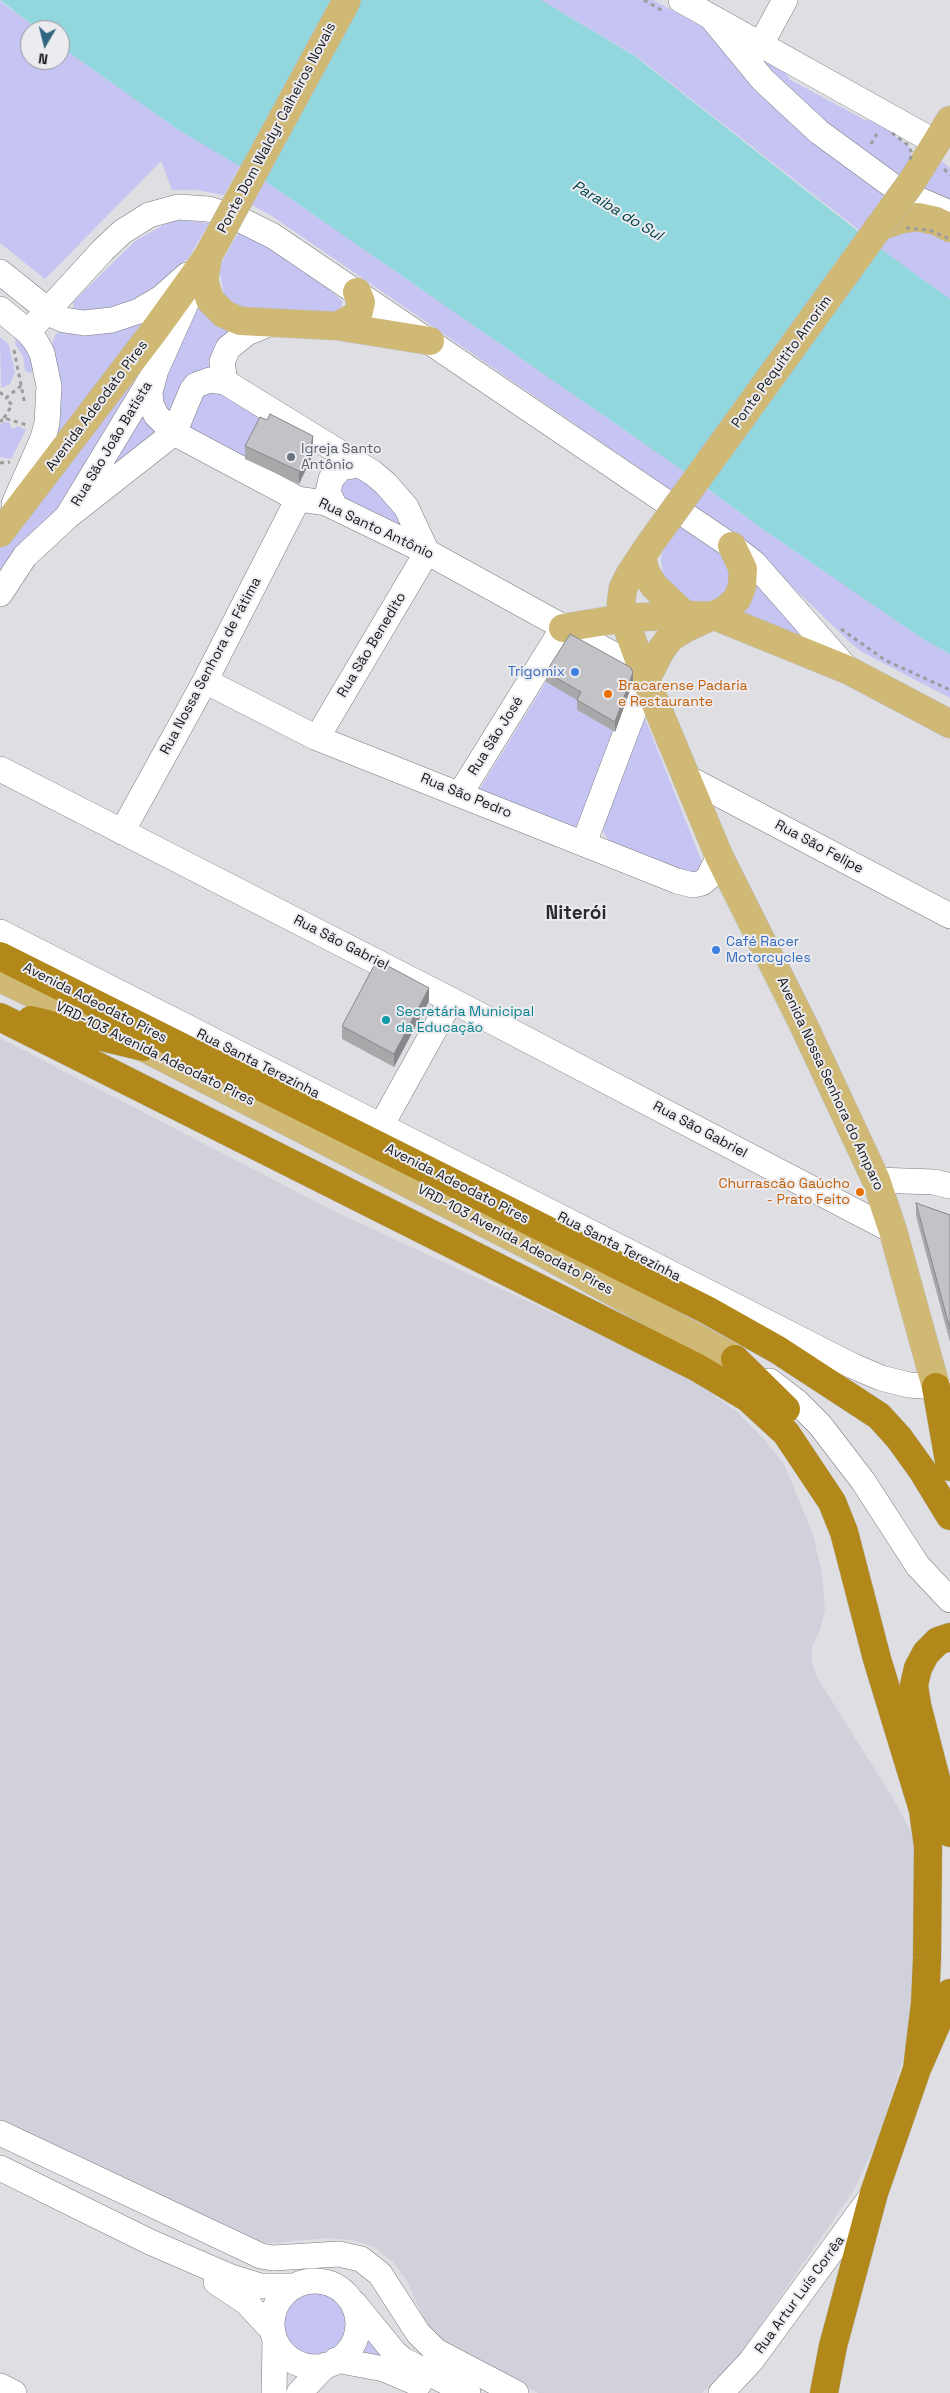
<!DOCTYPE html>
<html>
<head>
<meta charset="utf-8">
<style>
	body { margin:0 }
	#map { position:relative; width:950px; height:2393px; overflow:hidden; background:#dfdfe3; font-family:"Space Grotesk",sans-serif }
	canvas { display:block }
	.north { position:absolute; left:20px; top:20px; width:50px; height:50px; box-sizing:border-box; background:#ececf0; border:1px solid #97979a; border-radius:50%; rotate:188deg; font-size:14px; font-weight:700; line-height:20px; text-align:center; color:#171719 }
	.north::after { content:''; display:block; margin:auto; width:18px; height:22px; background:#306681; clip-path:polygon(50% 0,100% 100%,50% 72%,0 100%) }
</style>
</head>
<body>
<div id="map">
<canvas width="950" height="2393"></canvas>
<div class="north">N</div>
</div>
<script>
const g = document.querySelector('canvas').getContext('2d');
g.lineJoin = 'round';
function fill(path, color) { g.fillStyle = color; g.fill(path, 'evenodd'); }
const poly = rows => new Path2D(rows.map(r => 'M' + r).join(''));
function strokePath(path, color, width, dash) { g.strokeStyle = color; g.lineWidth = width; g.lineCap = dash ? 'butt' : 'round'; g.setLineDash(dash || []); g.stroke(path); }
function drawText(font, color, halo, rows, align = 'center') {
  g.font = font + ' "Space Grotesk",sans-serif'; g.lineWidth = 4; g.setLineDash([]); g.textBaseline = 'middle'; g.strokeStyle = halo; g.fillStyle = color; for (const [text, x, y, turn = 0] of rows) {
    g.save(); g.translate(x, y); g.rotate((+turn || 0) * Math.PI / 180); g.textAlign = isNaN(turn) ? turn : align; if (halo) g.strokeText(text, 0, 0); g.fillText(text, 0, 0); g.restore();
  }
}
const built = poly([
	[0,1038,334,1211,671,1368,705,1389,736,1411,762,1437,784,1464,813,1534,822,1574,825,1610,820,1630,812,1647,812,1663,818,1679,893,1798,916,1841,931,1970,879,2136,854,2190,737,2359,702,2393,538,2393,441,2341,429,2330,407,2281,393,2262,374,2247,352,2240,325,2238,277,2243,263,2243,248,2238,0,2121]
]);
const green = poly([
	[541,0,653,0,705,28,888,192,860,231,636,56],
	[0,1,39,30,30,30,30,60,60,60,60,46,177,129,240,165,224,195,196,190,172,190,161,161,45,279,0,243],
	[749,50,785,70,789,79,865,120,874,121,893,131,892,134,908,145,911,154,909,163,897,180,840,139],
	[939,159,950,168,950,206,917,192],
	[265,181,688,474,674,492,272,216,252,205],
	[908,206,950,222,950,299,878,247],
	[179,220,209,223,189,257,158,286,118,308,74,312,73,302,135,241,167,223],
	[238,233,269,248,331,291,342,301,342,309,338,314,241,312,224,295,220,273,222,262],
	[198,293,239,331,215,366,171,419,158,391],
	[151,314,48,454,52,344,55,335,62,330],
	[19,336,37,371,29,373,25,371,23,356,15,344,16,337],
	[0,337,9,345,15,372,10,384,1,388],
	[125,379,137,387,69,502,0,580,0,538],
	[200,386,268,412,241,466,180,425],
	[144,395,165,434,84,498],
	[3,422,9,422,12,429,18,426,26,430,11,459,0,457,0,425],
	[365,471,417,543,336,503,333,481],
	[705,487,761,528,920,637,950,654,950,698,862,652,852,644,750,546,692,504],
	[682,521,723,551,734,587,705,608,674,595,663,574,661,560,663,547],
	[752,576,790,621,800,636,739,611],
	[546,682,581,702,577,710,615,732,576,828,479,790],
	[644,716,702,862,702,867,692,876,611,843,604,834,603,827],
	'278 2324a37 37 0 1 1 74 0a37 37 0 1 1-74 0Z',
	[365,2336,394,2362,353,2357]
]);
const water = poly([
	[0,0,541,0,635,56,878,247,950,299,950,654,920,637,761,528,688,474,265,181,177,129,60,46,60,30,39,30]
]);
const path = poly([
	[644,0,663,11],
	[871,144,878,132],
	[944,169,950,175],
	[14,350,25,405],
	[0,392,6,398,22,385],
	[4,418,12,405,6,398],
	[0,422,4,418,27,425],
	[0,463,10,462],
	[841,629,885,660,950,690]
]);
const minor = poly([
	[681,0,937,143],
	[711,17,763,80,819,132,901,192,950,213],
	[761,44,785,0],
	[0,272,55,316,64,320,84,323,112,320,139,311,161,298,187,275],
	[192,290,156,370,150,392,151,404,156,415,174,433,298,499,326,503,427,552,643,671],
	[0,309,28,332,36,342,42,353,49,386,47,423,43,438,14,504],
	[28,332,103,250,122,232,149,215,178,207,208,209,235,217,273,236,740,552,754,563,848,670],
	[225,382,222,362,228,348,247,333,271,323],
	[335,507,328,492,331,479,341,468,359,465],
	[67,517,174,433,192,390,196,385,210,380,225,382,373,473,386,484,406,507,427,552,317,738],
	[0,594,25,556,67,517,152,377],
	[205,681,317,738,677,881,693,885,702,883,708,878,719,856],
	[0,769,451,1000,893,1231],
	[688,778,950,916],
	[460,794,563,628],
	[122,832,205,681,298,499],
	[584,843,646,679],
	[0,932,853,1366,881,1378,909,1385,936,1387,950,1395],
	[381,1126,451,1000],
	[876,1180,934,1182,950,1186],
	[770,1381,797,1402,820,1425,863,1481,918,1566,950,1600],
	[0,2133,261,2256,273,2258,339,2254,361,2259,380,2274,418,2333,436,2351,516,2393],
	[0,2168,150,2242,231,2277,260,2286,294,2286],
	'272 2324a43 43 0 1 1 86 0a43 43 0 1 1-86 0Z',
	[216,2282,246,2302,272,2330],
	[354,2303,394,2352,403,2360,468,2393],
	[336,2360,384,2369,419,2384],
	[0,2386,14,2393],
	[274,2393,275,2341],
	[299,2393,326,2365],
	[721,2393,751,2361,871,2197]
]);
const major = poly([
	[913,180,950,120],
	[878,227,902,219,918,217,936,221,950,228],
	[208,256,204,281,210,300,224,314,240,321,337,326,358,315,361,302,357,292],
	[337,326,430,341],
	[0,533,154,331,208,256],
	[650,544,630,574,623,588,621,603,624,618,650,690,719,856,804,1026,876,1180,893,1231,936,1387],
	[642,556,645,571,654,586,685,615],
	[563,628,624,618,685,615,715,616,848,670,950,724],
	[646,679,661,650,670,638,686,628,725,610,737,599,742,587,743,569,732,546],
	[0,978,143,1047,543,1253,735,1359]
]);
const highway = poly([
	[0,956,707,1310,778,1350,879,1416,899,1438,922,1470,950,1516],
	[0,1017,698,1368,748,1398,786,1433,832,1502,844,1532,877,1659,923,1810,928,1847,927,1958,925,2003,917,2069],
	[31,1020,143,1047],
	[735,1359,786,1409],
	[936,1387,950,1467],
	[950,1637,938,1641,926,1653,918,1668,914,1685,917,1705,950,1833],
	[824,2393,833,2346,874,2193,917,2069,950,1993]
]);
const pathBridge = poly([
	[892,133,908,145,912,153,910,160],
	[906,228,929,230,950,239]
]);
const majorBridge = poly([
	[208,256,347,0],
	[650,544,913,180]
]);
const wall = poly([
	[245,446,313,449,311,459,299,484,245,459],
	[546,672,633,682,615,732,577,710,577,700,546,682],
	[429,1001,394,1067,342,1039,342,1026],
	[916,1203,950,1215,950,1342,916,1216]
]);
const shadedWall = poly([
	[313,436,313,449,311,459,299,484,299,471],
	[633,672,633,682,615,732,615,722],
	[429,988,429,1001,394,1067,394,1054]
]);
const building = poly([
	[270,414,313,436,311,446,299,471,245,446,260,417,267,420,270,414],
	[570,634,630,667,633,672,615,722,577,700,581,692,546,672,570,634],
	[377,960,429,988,394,1054,342,1026,377,960],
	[916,1203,950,1215,950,1329,916,1203]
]);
const markers = [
	[291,457,5,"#6b7280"],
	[575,672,5,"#3f7fe0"],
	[608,694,5,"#e8710a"],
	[716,950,5,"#3f7fe0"],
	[386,1020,5,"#0f9aa8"],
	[860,1192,5,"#e8710a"]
];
const streetNames = [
	["Ponte Dom Waldyr Calheiros Novais",277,128,-62],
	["Ponte Pequitito Amorim",782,362,-54],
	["Avenida Adeodato Pires",97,406,-53],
	["Rua São João Batista",112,444,-59],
	["Rua Santo Antônio",376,529,25],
	["Rua São Benedito",372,645,-59],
	["Rua Nossa Senhora de Fátima",211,666,-62],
	["Rua São José",496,736,-58],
	["Rua São Pedro",466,796,22],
	["Rua São Felipe",819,847,28],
	["Rua São Gabriel",341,943,27],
	["Avenida Adeodato Pires",95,1003,27],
	["VRD-103 Avenida Adeodato Pires",155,1054,26],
	["Rua Santa Terezinha",258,1064,27],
	["Avenida Nossa Senhora do Amparo",830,1084,65],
	["Rua São Gabriel",700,1130,28],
	["Avenida Adeodato Pires",457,1184,27],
	["VRD-103 Avenida Adeodato Pires",515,1240,28],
	["Rua Santa Terezinha",619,1247,27],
	["Rua Artur Luís Corrêa",800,2295,-54]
];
const worshipNames = [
	["Igreja Santo",301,449],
	["Antônio",301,465]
];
const shopNames = [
	["Trigomix",565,672],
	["Café Racer",726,942,"left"],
	["Motorcycles",726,958,"left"]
];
const foodNames = [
	["Bracarense Padaria",618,686],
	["e Restaurante",618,702],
	["Churrascão Gaúcho",850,1184,"right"],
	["- Prato Feito",850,1200,"right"]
];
const cultureNames = [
	["Secretária Municipal",396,1012],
	["da Educação",396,1028]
];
const waterNames = [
	["Paraiba do Sul",617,211,31]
];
const districtNames = [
	["Niterói",576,914]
];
fill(built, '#d1d1dc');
fill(green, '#c5c4f3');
fill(water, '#91d7dd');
strokePath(minor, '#7b7b7f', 26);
strokePath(major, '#bebebf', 29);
strokePath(highway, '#bebebf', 29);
strokePath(path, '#9c9c9f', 3, [4, 4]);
strokePath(minor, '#fff', 25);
strokePath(major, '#d0b875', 28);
strokePath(highway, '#b18819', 28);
strokePath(majorBridge, '#bebebf', 29, []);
strokePath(pathBridge, '#9c9c9f', 3, [4, 4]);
strokePath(majorBridge, '#d0b875', 28);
fill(wall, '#a8a8ab');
fill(shadedWall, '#88888b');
fill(building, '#c3c3c7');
strokePath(building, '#88888b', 1);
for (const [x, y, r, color] of markers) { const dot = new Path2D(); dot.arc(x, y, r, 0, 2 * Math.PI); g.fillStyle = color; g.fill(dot); strokePath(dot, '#ececf0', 2); }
drawText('14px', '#171719', '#ececf0', streetNames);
drawText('14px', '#5b616d', '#ececf0', worshipNames, 'left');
drawText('14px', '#366cbe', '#ececf0', shopNames, 'right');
drawText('14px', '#c56008', '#ececf0', foodNames, 'left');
drawText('14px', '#0d838f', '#ececf0', cultureNames, 'left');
drawText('italic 15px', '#004348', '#ececf0', waterNames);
drawText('bold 19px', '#2b2b2e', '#ececf0', districtNames);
</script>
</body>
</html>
